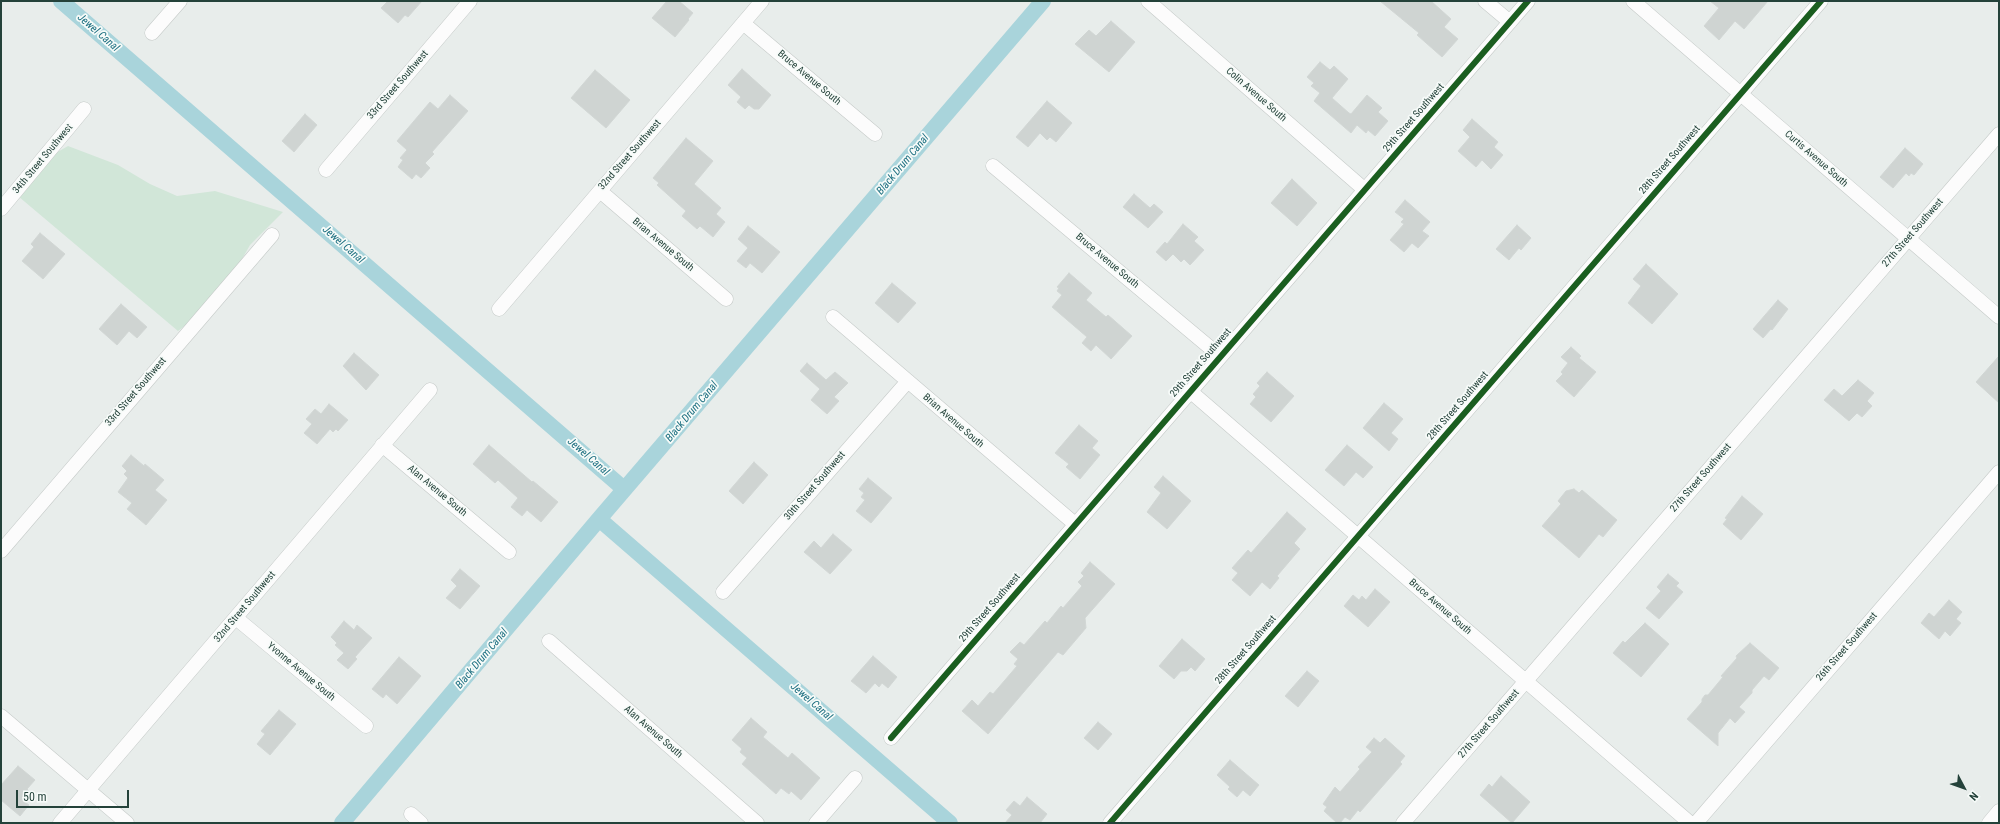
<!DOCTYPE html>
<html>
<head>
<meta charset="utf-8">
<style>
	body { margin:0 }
	#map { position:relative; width:2000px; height:824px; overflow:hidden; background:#e8edeb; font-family:"Roboto Condensed",sans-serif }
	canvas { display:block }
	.frame { position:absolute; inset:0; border:2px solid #24423a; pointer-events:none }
	.north { position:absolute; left:1944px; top:768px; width:40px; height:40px; -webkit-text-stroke:3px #f7fbf9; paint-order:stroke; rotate:131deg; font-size:11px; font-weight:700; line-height:16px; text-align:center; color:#24423a }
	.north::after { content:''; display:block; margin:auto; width:14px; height:18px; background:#24423a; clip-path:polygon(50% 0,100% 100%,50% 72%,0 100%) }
	.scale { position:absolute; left:16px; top:790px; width:113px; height:18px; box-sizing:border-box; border:2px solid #24423a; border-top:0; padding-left:5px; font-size:12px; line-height:14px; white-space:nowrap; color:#24423a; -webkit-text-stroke:3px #f7fbf9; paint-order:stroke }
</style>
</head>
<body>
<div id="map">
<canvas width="2000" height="824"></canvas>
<div class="frame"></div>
<div class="north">N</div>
<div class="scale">50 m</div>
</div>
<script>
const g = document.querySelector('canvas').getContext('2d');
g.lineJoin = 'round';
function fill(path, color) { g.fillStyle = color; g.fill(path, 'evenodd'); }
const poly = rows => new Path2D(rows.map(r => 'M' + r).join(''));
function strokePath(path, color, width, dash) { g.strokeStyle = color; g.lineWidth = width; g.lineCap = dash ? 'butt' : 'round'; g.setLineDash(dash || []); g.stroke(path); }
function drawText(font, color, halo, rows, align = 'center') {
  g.font = font + ' "Roboto Condensed",sans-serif'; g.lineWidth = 3.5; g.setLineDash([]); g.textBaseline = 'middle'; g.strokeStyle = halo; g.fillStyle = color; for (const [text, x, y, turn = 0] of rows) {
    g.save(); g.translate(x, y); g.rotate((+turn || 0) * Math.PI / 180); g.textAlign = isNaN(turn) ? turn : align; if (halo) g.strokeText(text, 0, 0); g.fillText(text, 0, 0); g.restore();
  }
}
const green = poly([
	[68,146,118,165,150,184,177,196,215,191,283,212,250,245,226,287,198,316,178,331,12,191,28,169]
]);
const canal = poly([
	[61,1,624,489],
	[599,519,950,823],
	[342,823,599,519,1043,1]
]);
const building = poly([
	[388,1,422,1,408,17,405,15,398,23,381,8,388,1],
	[667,1,679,1,693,13,688,19,689,20,675,37,652,18,667,1],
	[1380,1,1431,1,1451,19,1444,27,1458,39,1442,57,1417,35,1419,33,1380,1],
	[1710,1,1768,1,1744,29,1735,21,1719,40,1704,26,1719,8,1710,1],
	[1111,21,1135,42,1109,72,1075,44,1089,30,1096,36,1111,21],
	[1320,62,1330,70,1334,66,1348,79,1332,98,1349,113,1351,114,1367,95,1382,108,1378,112,1388,121,1375,136,1368,130,1366,133,1357,125,1351,133,1314,101,1320,93,1311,86,1314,83,1307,77,1320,62],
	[742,69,771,95,759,109,754,109,749,105,745,109,737,102,741,97,728,85,742,69],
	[595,70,630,100,606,128,571,98,595,70],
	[450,95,468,111,432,152,434,154,425,163,430,168,421,178,416,174,412,179,398,167,403,160,400,158,407,150,397,141,430,102,438,109,450,95],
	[1047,101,1072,123,1056,142,1050,137,1047,140,1040,133,1028,147,1016,137,1047,101],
	[305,114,317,125,294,152,282,141,305,114],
	[1472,119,1498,142,1494,147,1503,155,1491,169,1482,160,1476,167,1458,151,1470,137,1463,130,1472,119],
	[686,138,713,161,694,184,721,208,716,214,725,222,713,237,700,226,697,229,682,216,686,211,657,185,659,183,653,178,686,138],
	[1905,148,1923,164,1914,175,1911,173,1909,176,1906,173,1893,188,1880,177,1905,148],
	[1292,179,1317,203,1297,226,1271,203,1292,179],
	[1134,194,1150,208,1154,204,1163,212,1148,228,1123,207,1134,194],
	[1405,200,1430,222,1422,231,1429,236,1418,248,1412,243,1404,252,1390,240,1404,224,1401,222,1404,219,1395,212,1405,200],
	[1183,224,1198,237,1194,241,1204,250,1190,265,1184,259,1181,262,1173,254,1166,261,1156,252,1165,242,1167,244,1183,224],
	[1517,225,1531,238,1521,250,1519,248,1509,260,1496,249,1517,225],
	[748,226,780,252,762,273,750,263,746,268,737,261,748,248,738,239,748,226],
	[40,233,65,254,43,279,22,261,34,247,31,244,40,233],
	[1646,264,1678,294,1652,324,1628,303,1641,286,1633,279,1646,264],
	[1069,273,1092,293,1086,300,1106,317,1108,315,1132,336,1111,359,1096,345,1091,351,1082,343,1087,337,1052,307,1062,295,1057,291,1059,288,1057,287,1069,273],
	[892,283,916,303,898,323,875,303,892,283],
	[1778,300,1788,309,1772,330,1771,329,1763,338,1753,329,1778,300],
	[121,304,147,327,137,338,129,331,117,345,99,329,121,304],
	[1571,347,1581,356,1579,358,1596,372,1574,397,1556,381,1563,374,1561,372,1568,363,1561,357,1571,347],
	[354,353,379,375,366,390,343,366,354,353],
	[1999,356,1999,403,1976,382,1999,356],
	[807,363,826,380,835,372,848,383,834,397,839,401,827,414,811,400,820,389,800,371,807,363],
	[1267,372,1294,396,1271,422,1250,404,1256,397,1253,394,1260,386,1257,383,1267,372],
	[1858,380,1874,393,1867,401,1872,406,1862,417,1857,413,1849,421,1824,400,1834,389,1842,396,1858,380],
	[1384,403,1403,419,1391,433,1398,439,1389,451,1363,428,1384,403],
	[329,404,348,420,338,431,336,429,333,432,330,429,317,444,304,433,312,424,306,419,315,409,321,414,329,404],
	[1079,425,1098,441,1092,448,1100,455,1080,479,1066,467,1069,464,1055,453,1079,425],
	[489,445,532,482,533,481,558,502,541,522,527,510,522,516,511,507,518,498,498,480,495,483,473,464,489,445],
	[1347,445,1373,467,1363,478,1356,472,1344,486,1325,470,1347,445],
	[131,455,144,466,145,464,164,480,155,490,167,500,146,525,127,509,132,503,118,492,128,478,124,474,127,471,122,466,131,455],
	[754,462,768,475,743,504,729,491,754,462],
	[1163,476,1191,501,1167,529,1147,512,1161,493,1154,487,1163,476],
	[868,478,892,498,871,523,856,511,865,500,861,497,864,493,859,489,868,478],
	[1574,489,1579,493,1582,490,1617,520,1603,537,1599,534,1579,558,1542,526,1561,504,1558,501,1566,491,1574,489],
	[1742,496,1763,514,1741,540,1723,524,1727,519,1725,518,1742,496],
	[1287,512,1306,529,1294,543,1300,549,1277,576,1279,578,1270,589,1262,582,1250,596,1232,580,1238,573,1232,568,1248,550,1251,553,1287,512],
	[833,534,852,550,830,574,804,552,814,541,821,548,833,534],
	[1090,562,1115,584,1085,618,1086,628,1063,655,1058,652,988,734,962,711,972,700,978,706,990,692,993,694,1017,666,1014,664,1018,659,1010,652,1020,642,1024,645,1045,621,1047,623,1061,606,1063,608,1082,586,1078,582,1084,576,1081,573,1090,562],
	[460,569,480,586,460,609,446,598,457,586,451,580,460,569],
	[1668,574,1679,583,1676,586,1683,592,1659,619,1646,608,1661,591,1657,587,1668,574],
	[1375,589,1390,602,1368,627,1344,606,1353,595,1359,600,1362,596,1366,600,1375,589],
	[1949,600,1962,612,1956,619,1961,623,1950,636,1945,631,1939,639,1921,623,1929,613,1934,617,1949,600],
	[344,621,354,630,357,625,372,638,355,657,357,659,348,669,337,660,344,653,335,645,337,643,331,637,344,621],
	[1645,623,1669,644,1641,677,1613,653,1623,641,1625,643,1645,623],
	[1182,639,1205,659,1195,671,1191,667,1187,671,1181,671,1174,679,1159,666,1182,639],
	[1750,643,1779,668,1769,680,1764,676,1752,690,1752,693,1739,707,1745,712,1735,723,1730,718,1718,733,1718,746,1687,719,1702,702,1702,699,1705,695,1708,695,1723,677,1721,676,1737,658,1736,656,1750,643],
	[873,656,897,677,888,688,882,683,879,687,875,683,866,693,851,681,873,656],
	[399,657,421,676,397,704,386,694,383,698,372,689,399,657],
	[1307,671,1319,681,1298,707,1285,696,1307,671],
	[279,710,296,724,270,755,257,744,265,734,261,731,279,710],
	[751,718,767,732,763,737,788,758,792,753,820,778,801,800,791,791,789,794,781,788,776,794,742,764,747,758,740,752,742,749,732,740,751,718],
	[1098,722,1112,734,1098,750,1084,738,1098,722],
	[1374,738,1380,743,1385,738,1405,756,1400,762,1402,764,1360,812,1358,810,1350,820,1345,817,1340,823,1337,823,1324,811,1327,807,1323,804,1335,787,1340,792,1360,769,1358,767,1372,752,1366,747,1374,738],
	[1230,760,1259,785,1250,796,1243,790,1237,797,1228,789,1230,787,1217,775,1230,760],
	[18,766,35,780,27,789,30,792,22,800,29,805,20,816,1,800,1,785,18,766],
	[1501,776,1530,802,1512,823,1480,795,1489,784,1492,787,1501,776],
	[1027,797,1047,814,1040,823,1005,823,1012,815,1006,810,1014,801,1020,806,1027,797]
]);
const minor = poly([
	[1148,1,1365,190],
	[1485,1,1510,22],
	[1633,1,1999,317],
	[743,23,875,134],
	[152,33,180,1],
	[993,166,1220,356],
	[326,170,470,1],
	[600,191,726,299],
	[1,209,84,109],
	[499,309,762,1],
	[833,317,1075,524],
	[1190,391,1690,823],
	[382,445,509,552],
	[1,551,272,235],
	[723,592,908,381],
	[236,618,366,726],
	[549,641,757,823],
	[1,716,127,823],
	[891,738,1528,1],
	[411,814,421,823],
	[60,823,430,390],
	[816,823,855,778],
	[1110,823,1821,1],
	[1403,823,1999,134],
	[1696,823,1999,472],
	[1989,823,1999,811]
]);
const cycleway = poly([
	[891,738,1528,1],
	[1110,823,1821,1]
]);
const streetNames = [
	["Bruce Avenue South",809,78,40],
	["33rd Street Southwest",398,85,-49],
	["Colin Avenue South",1256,95,41],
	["29th Street Southwest",1414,118,-49],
	["32nd Street Southwest",630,155,-49],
	["34th Street Southwest",43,159,-50],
	["Curtis Avenue South",1816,159,41],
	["28th Street Southwest",1670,160,-49],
	["27th Street Southwest",1913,233,-49],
	["Brian Avenue South",663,245,40],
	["Bruce Avenue South",1107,261,40],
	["29th Street Southwest",1201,363,-49],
	["33rd Street Southwest",136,392,-49],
	["28th Street Southwest",1458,406,-49],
	["Brian Avenue South",953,421,41],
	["27th Street Southwest",1701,478,-49],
	["30th Street Southwest",815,486,-49],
	["Alan Avenue South",437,491,40],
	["32nd Street Southwest",245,607,-50],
	["Bruce Avenue South",1440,607,41],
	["29th Street Southwest",990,608,-49],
	["26th Street Southwest",1847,647,-49],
	["28th Street Southwest",1246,650,-49],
	["Yvonne Avenue South",301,672,40],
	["27th Street Southwest",1489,724,-49],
	["Alan Avenue South",653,732,41]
];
const waterNames = [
	["Jewel Canal",98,33,41],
	["Black Drum Canal",903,165,-50],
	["Jewel Canal",343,245,41],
	["Black Drum Canal",692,412,-50],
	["Jewel Canal",588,457,41],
	["Black Drum Canal",482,659,-50],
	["Jewel Canal",811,702,41]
];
fill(green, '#d1e6d8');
strokePath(canal, '#a9d4db', 16);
fill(building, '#cfd4d2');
strokePath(building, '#d1d6d4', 1);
strokePath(minor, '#c5cac8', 15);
strokePath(minor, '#fcfcfc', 14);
strokePath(cycleway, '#1b5e20', 6);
drawText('10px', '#24423a', '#f7fbf9', streetNames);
drawText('italic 11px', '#1c6f80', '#f7fbf9', waterNames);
</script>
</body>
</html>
